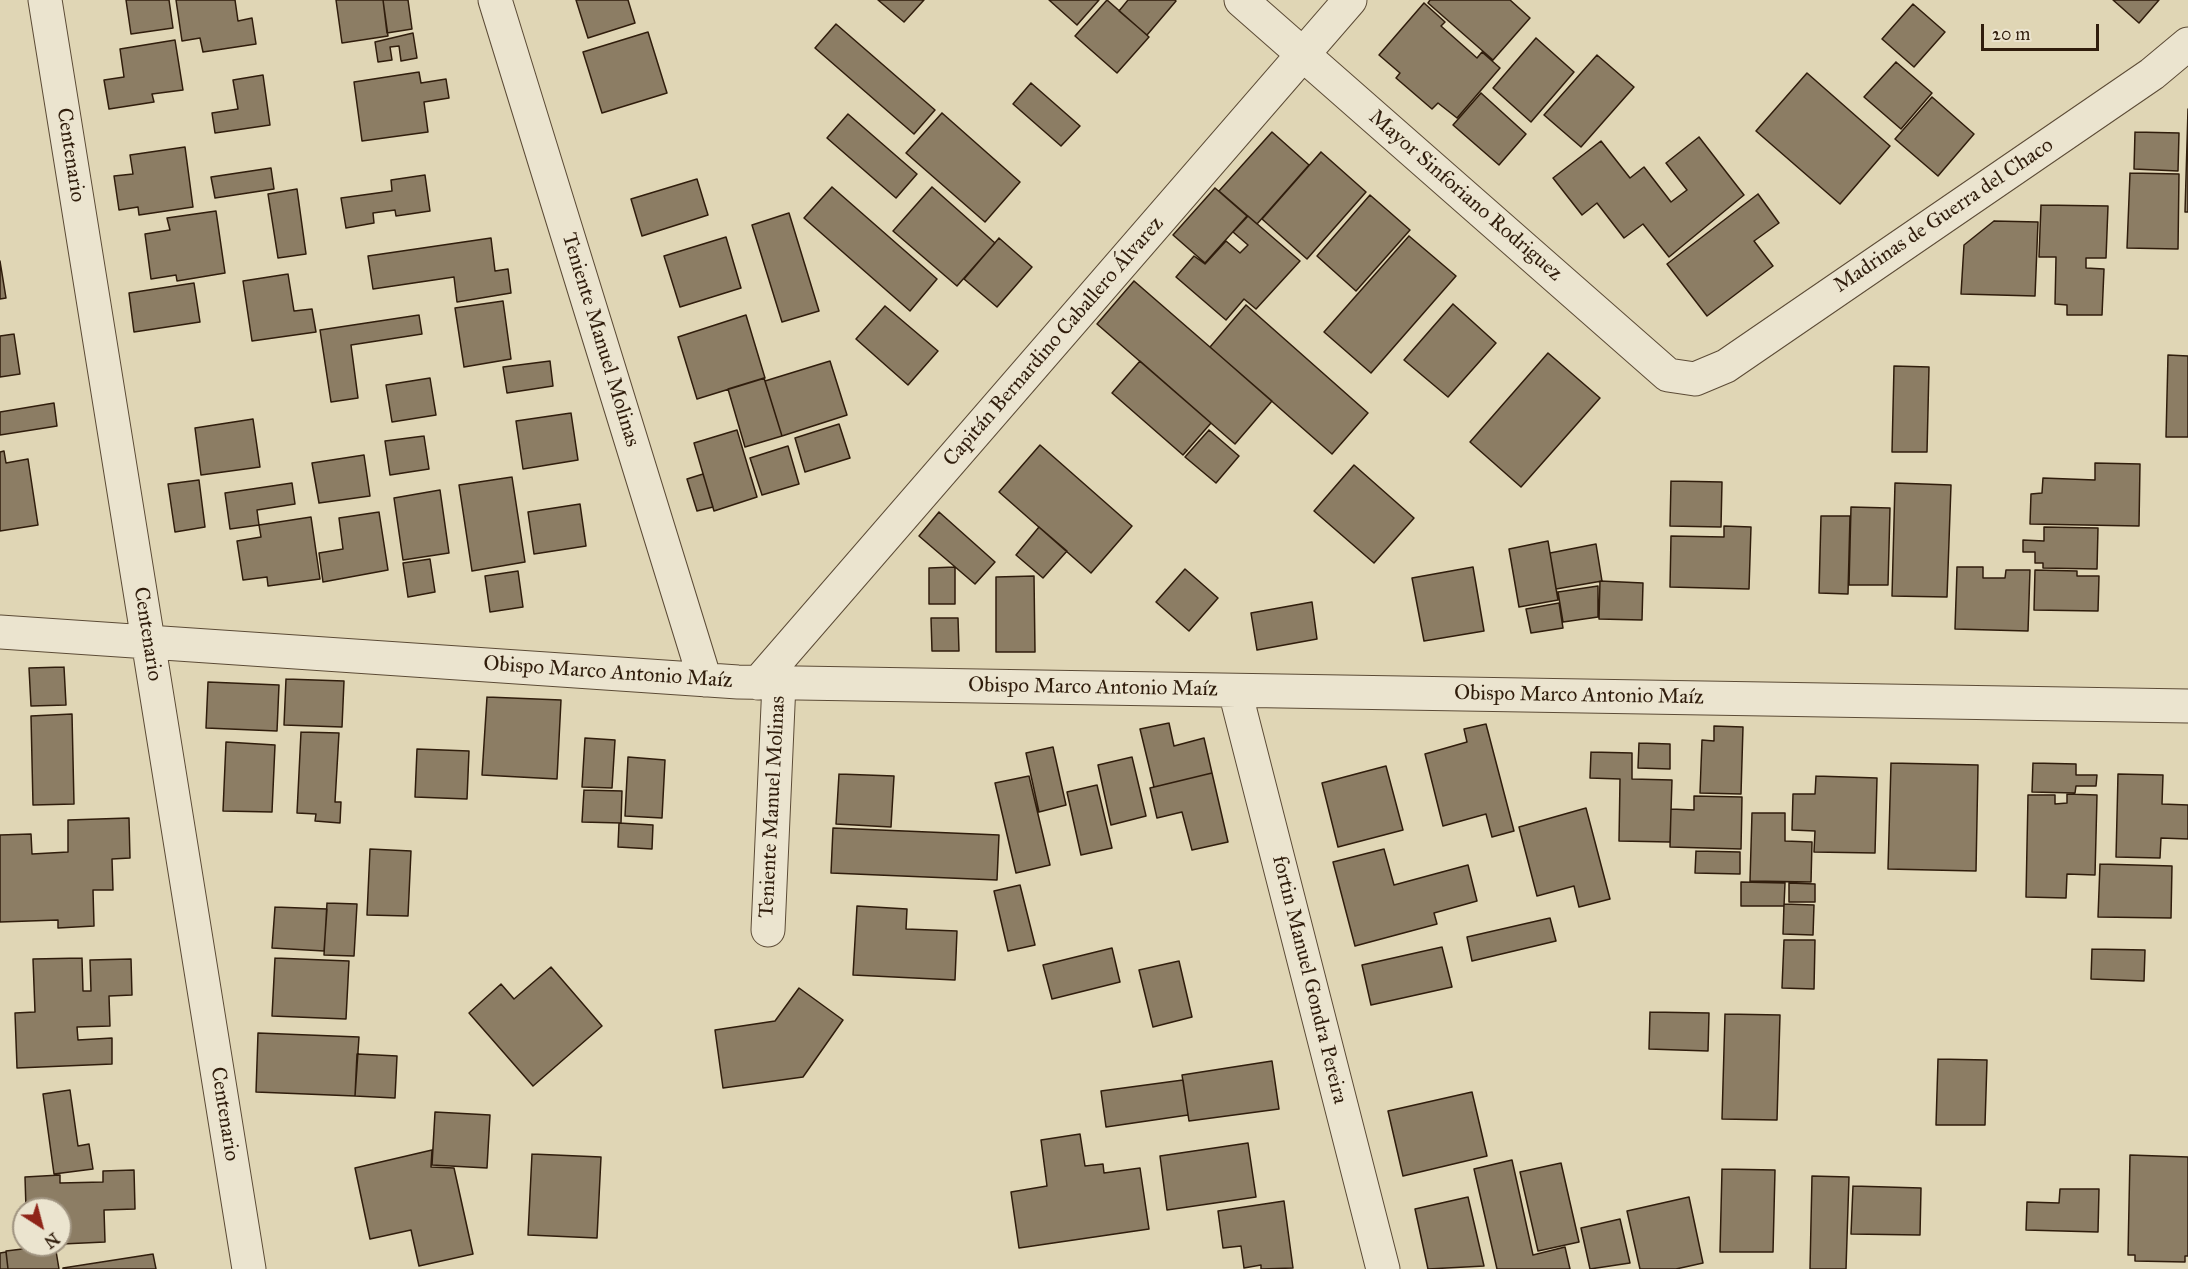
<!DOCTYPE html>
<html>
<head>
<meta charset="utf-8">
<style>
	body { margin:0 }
	#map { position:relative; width:2188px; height:1269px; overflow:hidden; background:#e0d6b5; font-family:"IM FELL Great Primer",serif }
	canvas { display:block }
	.north { position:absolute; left:12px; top:1197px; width:60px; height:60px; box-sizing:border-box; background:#ebe4cf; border:2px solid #a09481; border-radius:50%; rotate:144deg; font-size:16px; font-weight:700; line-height:24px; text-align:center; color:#301d0c }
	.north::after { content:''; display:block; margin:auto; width:21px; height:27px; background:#8f2418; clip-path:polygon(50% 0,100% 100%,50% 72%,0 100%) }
	.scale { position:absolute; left:1981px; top:24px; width:118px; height:27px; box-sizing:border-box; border:3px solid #301d0c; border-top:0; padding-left:8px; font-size:18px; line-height:21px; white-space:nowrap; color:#301d0c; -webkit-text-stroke:4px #ebe4cf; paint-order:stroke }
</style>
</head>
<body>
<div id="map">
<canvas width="2188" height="1269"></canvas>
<div class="north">N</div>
<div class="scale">20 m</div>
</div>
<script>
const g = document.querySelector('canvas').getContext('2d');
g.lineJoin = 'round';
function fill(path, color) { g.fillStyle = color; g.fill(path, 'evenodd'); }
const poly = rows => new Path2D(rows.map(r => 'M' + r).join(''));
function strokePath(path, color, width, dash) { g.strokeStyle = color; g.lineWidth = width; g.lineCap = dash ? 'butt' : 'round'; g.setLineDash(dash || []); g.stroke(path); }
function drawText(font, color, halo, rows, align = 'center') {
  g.font = font + ' "IM FELL Great Primer",serif'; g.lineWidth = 4.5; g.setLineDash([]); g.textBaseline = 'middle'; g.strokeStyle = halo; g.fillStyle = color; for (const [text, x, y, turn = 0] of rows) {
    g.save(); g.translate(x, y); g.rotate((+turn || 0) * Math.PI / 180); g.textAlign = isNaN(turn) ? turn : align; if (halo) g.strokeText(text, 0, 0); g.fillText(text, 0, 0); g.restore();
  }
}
const building = poly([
	[126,0,169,0,173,28,131,34,126,0],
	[176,0,235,0,238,21,252,18,256,44,203,52,200,38,182,41,176,0],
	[336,0,383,0,388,36,342,43,336,0],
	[383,0,408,0,412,29,387,33,383,0],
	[576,0,628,0,635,23,588,38,576,0],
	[878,0,924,0,904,22,878,0],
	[1049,0,1099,0,1077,25,1049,0],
	[1107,0,1149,37,1117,73,1075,36,1107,0],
	[1128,0,1175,0,1176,1,1147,35,1119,11,1128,0],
	[1430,0,1510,0,1530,18,1493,60,1428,3,1430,0],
	[2113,0,2159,0,2139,23,2113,0],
	[1424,3,1445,22,1441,26,1477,58,1482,52,1500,68,1457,118,1438,103,1432,109,1396,78,1400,73,1379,55,1424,3],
	[1913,4,1945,32,1914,67,1882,39,1913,4],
	[836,24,935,110,914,134,815,48,836,24],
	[648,32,667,93,602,113,583,52,648,32],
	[413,33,417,58,401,61,399,46,390,47,392,60,378,62,375,42,413,33],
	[1536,38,1574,72,1531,122,1493,88,1536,38],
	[175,40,183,90,152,94,154,102,109,109,104,80,124,77,120,49,175,40],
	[1597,55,1634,87,1581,147,1544,115,1597,55],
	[1896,62,1932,93,1901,129,1864,97,1896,62],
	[419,72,421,83,446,79,449,98,424,102,428,132,362,141,354,82,419,72],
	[1807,73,1890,146,1840,204,1756,131,1807,73],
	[263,75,270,125,215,133,212,113,238,109,233,80,263,75],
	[1031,83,1080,126,1061,146,1013,104,1031,83],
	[1481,93,1526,134,1499,165,1453,125,1481,93],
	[1932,97,1974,134,1938,176,1895,139,1932,97],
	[2188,109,2188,212,2185,212,2188,109],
	[942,113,1020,182,985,222,906,153,942,113],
	[848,114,917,174,896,198,827,138,848,114],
	[1272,132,1309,165,1257,224,1219,191,1272,132],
	[2135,132,2179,133,2178,171,2134,169,2135,132],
	[1699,137,1744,195,1669,257,1643,224,1624,238,1597,203,1582,215,1553,178,1601,141,1630,178,1644,167,1671,202,1687,190,1666,163,1699,137],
	[185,147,193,207,139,215,138,207,119,210,114,176,133,174,130,155,185,147],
	[1321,152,1366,192,1307,259,1262,219,1321,152],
	[271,168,274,189,215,198,211,177,271,168],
	[2130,173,2179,174,2178,249,2127,248,2130,173],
	[425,175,430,211,396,216,395,210,373,213,374,223,346,228,341,198,392,191,391,180,425,175],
	[697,179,708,215,642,236,631,199,697,179],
	[832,187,937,279,910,311,804,218,832,187],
	[932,187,995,243,957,286,893,231,932,187],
	[1215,188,1247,216,1205,263,1173,235,1215,188],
	[297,189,306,254,278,258,268,194,297,189],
	[1758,194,1779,223,1754,241,1773,266,1707,316,1667,264,1758,194],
	[1370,195,1410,230,1356,291,1317,256,1370,195],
	[2041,205,2108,206,2106,258,2086,258,2086,268,2104,269,2102,315,2067,315,2067,305,2055,304,2056,257,2039,257,2041,205],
	[216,211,225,273,177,281,176,275,151,279,145,234,170,230,167,218,216,211],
	[789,213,819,311,782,322,752,225,789,213],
	[1248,216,1300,261,1256,309,1244,299,1226,320,1176,277,1194,256,1205,264,1226,241,1240,253,1248,245,1233,232,1248,216],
	[1994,221,2038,222,2035,296,1961,294,1964,245,1994,221],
	[1409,236,1456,276,1371,373,1324,332,1409,236],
	[726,237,741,288,680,307,664,256,726,237],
	[491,238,495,271,508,269,511,293,457,302,454,277,373,289,368,256,491,238],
	[999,238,1032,267,997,307,964,279,999,238],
	[0,261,6,298,0,299,0,261],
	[288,274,294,311,312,309,316,332,252,341,243,281,288,274],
	[1134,281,1272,401,1235,444,1097,324,1134,281],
	[194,283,200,322,134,332,129,293,194,283],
	[503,301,511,359,464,367,455,308,503,301],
	[1453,304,1496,343,1448,397,1404,360,1453,304],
	[1246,305,1368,413,1332,454,1210,347,1246,305],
	[885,306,938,351,908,385,856,339,885,306],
	[419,315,422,334,351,345,358,398,331,402,320,330,419,315],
	[746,315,765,378,697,399,678,337,746,315],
	[14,334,20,374,0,377,0,336,14,334],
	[1548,353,1600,398,1521,487,1470,442,1548,353],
	[2168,355,2188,356,2188,437,2166,437,2168,355],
	[550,361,553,386,507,393,503,367,550,361],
	[830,361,847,415,782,436,765,381,830,361],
	[1140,361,1211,423,1183,455,1112,393,1140,361],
	[1894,366,1929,367,1927,452,1892,452,1894,366],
	[430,378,436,415,392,422,386,385,430,378],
	[764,378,782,436,745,447,728,389,764,378],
	[54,403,57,426,0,435,0,412,54,403],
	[571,413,578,460,523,469,516,421,571,413],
	[253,419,260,467,201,475,195,428,253,419],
	[839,424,850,458,805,472,795,438,839,424],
	[737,430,757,497,714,511,694,443,737,430],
	[1209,430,1239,456,1216,483,1185,457,1209,430],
	[424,436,429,469,390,475,385,441,424,436],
	[1040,445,1132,526,1091,573,999,492,1040,445],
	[788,446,799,484,762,495,750,458,788,446],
	[4,451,6,463,28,459,38,525,0,531,0,452,4,451],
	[364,455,370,496,319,503,312,463,364,455],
	[2095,463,2140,464,2139,526,2030,524,2031,494,2042,493,2043,478,2095,480,2095,463],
	[1354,465,1414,518,1374,563,1314,511,1354,465],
	[703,474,713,507,697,511,687,479,703,474],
	[512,477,525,562,472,571,459,485,512,477],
	[199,480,205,527,175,532,168,484,199,480],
	[1671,481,1722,482,1721,527,1670,526,1671,481],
	[292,483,295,504,257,510,259,525,230,529,225,493,292,483],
	[1895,483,1951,485,1947,597,1892,596,1895,483],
	[440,490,449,553,403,560,394,498,440,490],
	[580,504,586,546,534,554,528,512,580,504],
	[1851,507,1890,508,1888,585,1849,585,1851,507],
	[379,512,388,570,323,582,319,553,343,549,339,518,379,512],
	[939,512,995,562,975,584,919,536,939,512],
	[1821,516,1850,516,1848,594,1819,593,1821,516],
	[311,517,320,579,268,586,267,577,243,580,237,541,261,537,259,525,311,517],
	[1724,526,1751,527,1749,589,1670,587,1671,536,1724,537,1724,526],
	[1039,527,1067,551,1043,578,1016,555,1039,527],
	[2044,527,2098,528,2097,569,2043,568,2043,563,2035,563,2035,552,2023,552,2023,540,2044,541,2044,527],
	[1548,541,1558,600,1519,607,1509,549,1548,541],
	[1596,544,1602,581,1556,589,1550,553,1596,544],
	[430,559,435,592,408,597,403,563,430,559],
	[955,567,955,604,929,604,929,568,955,567],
	[1473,567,1484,631,1424,641,1412,578,1473,567],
	[1957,567,1983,567,1983,578,2005,578,2006,570,2030,570,2028,631,1955,629,1957,567],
	[1185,569,1218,598,1189,631,1156,602,1185,569],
	[2035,570,2077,571,2077,576,2099,576,2098,611,2034,610,2035,570],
	[518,571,523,607,490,612,485,576,518,571],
	[1034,576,1035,652,996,652,996,577,1034,576],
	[1600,581,1643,583,1642,620,1599,619,1600,581],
	[1598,586,1598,617,1563,622,1558,592,1598,586],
	[1312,602,1317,639,1257,650,1251,613,1312,602],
	[1559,603,1563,628,1531,633,1526,609,1559,603],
	[931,618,958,618,959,651,932,651,931,618],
	[64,667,66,705,31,706,29,668,64,667],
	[286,679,344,681,342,727,284,725,286,679],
	[208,682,279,685,277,731,206,728,208,682],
	[487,697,561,700,557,779,482,775,487,697],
	[72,714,74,804,33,805,31,716,72,714],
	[1169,723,1174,746,1204,738,1212,773,1154,787,1140,729,1169,723],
	[1486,724,1514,831,1492,837,1486,814,1443,826,1425,754,1467,742,1464,729,1486,724],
	[1714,726,1743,727,1741,794,1700,793,1702,740,1714,741,1714,726],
	[301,732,339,733,335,802,341,802,340,823,315,821,316,814,297,813,301,732],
	[585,738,615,740,612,788,582,787,585,738],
	[226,742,275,745,272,812,223,811,226,742],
	[1639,743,1670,744,1670,769,1638,768,1639,743],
	[1053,747,1066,805,1039,812,1026,753,1053,747],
	[417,749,469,751,467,799,415,797,417,749],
	[1591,752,1632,753,1632,779,1672,780,1670,842,1619,841,1620,779,1590,778,1591,752],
	[628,757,665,760,662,818,625,816,628,757],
	[1132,757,1146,816,1111,825,1098,765,1132,757],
	[1891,763,1978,765,1976,871,1888,869,1891,763],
	[2033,763,2076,764,2076,775,2097,775,2096,786,2076,786,2075,793,2032,792,2033,763],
	[1386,766,1403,830,1338,847,1322,783,1386,766],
	[1212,773,1228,842,1192,850,1182,812,1157,818,1150,788,1212,773],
	[839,774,894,776,891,827,836,824,839,774],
	[2118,774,2163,775,2162,804,2188,805,2188,839,2161,838,2160,858,2116,857,2118,774],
	[1029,776,1050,865,1016,873,995,783,1029,776],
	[1816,776,1877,778,1875,853,1814,852,1815,831,1792,830,1793,794,1815,794,1816,776],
	[1097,785,1112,848,1081,855,1067,792,1097,785],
	[584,790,622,791,621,823,582,822,584,790],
	[2067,794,2097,795,2095,875,2067,874,2066,898,2026,897,2028,795,2055,795,2055,804,2067,803,2067,794],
	[1694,796,1742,797,1741,849,1670,847,1671,809,1694,810,1694,796],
	[1586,808,1610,899,1579,907,1574,886,1537,896,1519,827,1586,808],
	[1752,813,1785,813,1785,841,1812,842,1811,882,1750,881,1752,813],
	[129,818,130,858,112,859,113,890,93,890,94,926,58,928,58,920,0,922,0,835,31,834,32,854,68,852,68,820,129,818],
	[619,823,653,825,652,849,618,847,619,823],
	[833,828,999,835,997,880,831,873,833,828],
	[370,849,411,851,408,916,367,915,370,849],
	[1384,849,1394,885,1468,865,1477,901,1434,913,1437,924,1355,946,1333,862,1384,849],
	[1696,851,1740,852,1740,874,1695,873,1696,851],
	[2100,864,2172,866,2171,918,2098,917,2100,864],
	[1741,882,1785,883,1784,906,1741,906,1741,882],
	[1789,883,1815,884,1815,902,1789,902,1789,883],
	[1020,885,1035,945,1008,951,994,891,1020,885],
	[327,903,357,904,354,956,324,955,327,903],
	[1784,904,1814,905,1813,935,1783,934,1784,904],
	[857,906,907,909,906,929,957,931,955,980,853,975,857,906],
	[275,907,327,909,324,951,272,948,275,907],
	[1550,918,1556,941,1472,961,1467,937,1550,918],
	[1784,940,1815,940,1814,989,1782,988,1784,940],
	[1442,947,1452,987,1371,1005,1362,965,1442,947],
	[1112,948,1120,982,1052,999,1043,965,1112,948],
	[2092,949,2145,950,2144,981,2091,979,2092,949],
	[82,958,83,991,91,991,90,960,131,959,132,995,109,996,110,1026,77,1027,78,1040,112,1038,112,1064,17,1068,15,1013,35,1012,33,959,82,958],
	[275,958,349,961,346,1019,272,1016,275,958],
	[1179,961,1192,1017,1153,1027,1139,970,1179,961],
	[551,967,602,1026,533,1086,469,1013,501,984,514,999,551,967],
	[799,988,843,1020,803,1077,723,1088,715,1030,775,1021,799,988],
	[1650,1012,1709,1013,1708,1051,1649,1049,1650,1012],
	[1725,1014,1780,1015,1777,1120,1722,1119,1725,1014],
	[258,1033,359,1037,355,1096,256,1092,258,1033],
	[357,1054,397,1056,395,1098,355,1096,357,1054],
	[1938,1059,1987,1060,1985,1125,1936,1125,1938,1059],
	[1272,1061,1279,1109,1189,1121,1182,1075,1272,1061],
	[1183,1080,1188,1115,1106,1127,1101,1091,1183,1080],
	[70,1090,78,1146,89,1144,93,1169,54,1174,43,1094,70,1090],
	[1472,1092,1487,1156,1403,1176,1388,1111,1472,1092],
	[435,1112,490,1115,487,1168,432,1165,435,1112],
	[1080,1134,1085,1166,1103,1164,1104,1173,1140,1168,1149,1229,1019,1248,1011,1192,1047,1186,1041,1140,1080,1134],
	[1248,1143,1256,1197,1167,1210,1160,1156,1248,1143],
	[432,1150,431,1167,454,1168,473,1254,419,1266,411,1230,370,1239,355,1168,432,1150],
	[532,1154,601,1157,597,1238,528,1235,532,1154],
	[2130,1155,2188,1157,2188,1256,2185,1256,2185,1262,2135,1261,2135,1255,2128,1255,2130,1155],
	[1512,1160,1533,1255,1565,1247,1570,1269,1497,1269,1474,1169,1512,1160],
	[1561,1163,1579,1242,1538,1251,1520,1172,1561,1163],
	[1722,1169,1775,1170,1773,1252,1720,1252,1722,1169],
	[134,1170,135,1209,104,1210,105,1242,62,1244,60,1209,26,1209,25,1177,60,1175,60,1183,103,1182,103,1171,134,1170],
	[1812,1176,1849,1177,1846,1269,1810,1269,1812,1176],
	[1853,1186,1921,1188,1920,1235,1851,1234,1853,1186],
	[2060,1189,2099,1189,2098,1232,2026,1230,2027,1202,2059,1203,2060,1189],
	[1468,1197,1484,1266,1428,1269,1415,1209,1468,1197],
	[1689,1197,1703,1263,1676,1269,1640,1269,1627,1211,1689,1197],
	[1284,1201,1293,1268,1261,1269,1261,1265,1244,1268,1241,1246,1223,1248,1218,1211,1284,1201],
	[1620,1219,1630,1263,1590,1269,1581,1228,1620,1219],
	[55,1245,59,1269,8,1269,6,1251,55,1245],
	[6,1252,8,1269,0,1269,0,1253,6,1252],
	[153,1254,156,1269,63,1269,63,1268,153,1254]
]);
const minor = poly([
	[45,0,249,1269],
	[495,0,705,680],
	[1241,0,1668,375,1695,379,1726,366,2152,74,2188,44],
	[0,632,738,682,2188,706],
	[758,683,1350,0],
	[1235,691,1383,1269],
	[768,930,779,683]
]);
const streetNames = [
	["Centenario",70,155,81],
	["Mayor Sinforiano Rodriguez",1465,196,41],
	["Madrinas de Guerra del Chaco",1944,216,-34],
	["Teniente Manuel Molinas",600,340,73],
	["Capitán Bernardino Caballero Álvarez",1054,342,-49],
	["Centenario",147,634,81],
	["Obispo Marco Antonio Maíz",608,673,4],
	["Obispo Marco Antonio Maíz",1093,688,1],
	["Obispo Marco Antonio Maíz",1579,696,1],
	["Teniente Manuel Molinas",773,807,-87],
	["fortin Manuel Gondra Pereira",1309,980,76],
	["Centenario",224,1114,81]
];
fill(building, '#8c7d64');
strokePath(building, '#301d0c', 1.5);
strokePath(minor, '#5c4b36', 35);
strokePath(minor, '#ebe4cf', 33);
drawText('21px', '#301d0c', '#ebe4cf', streetNames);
</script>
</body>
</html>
